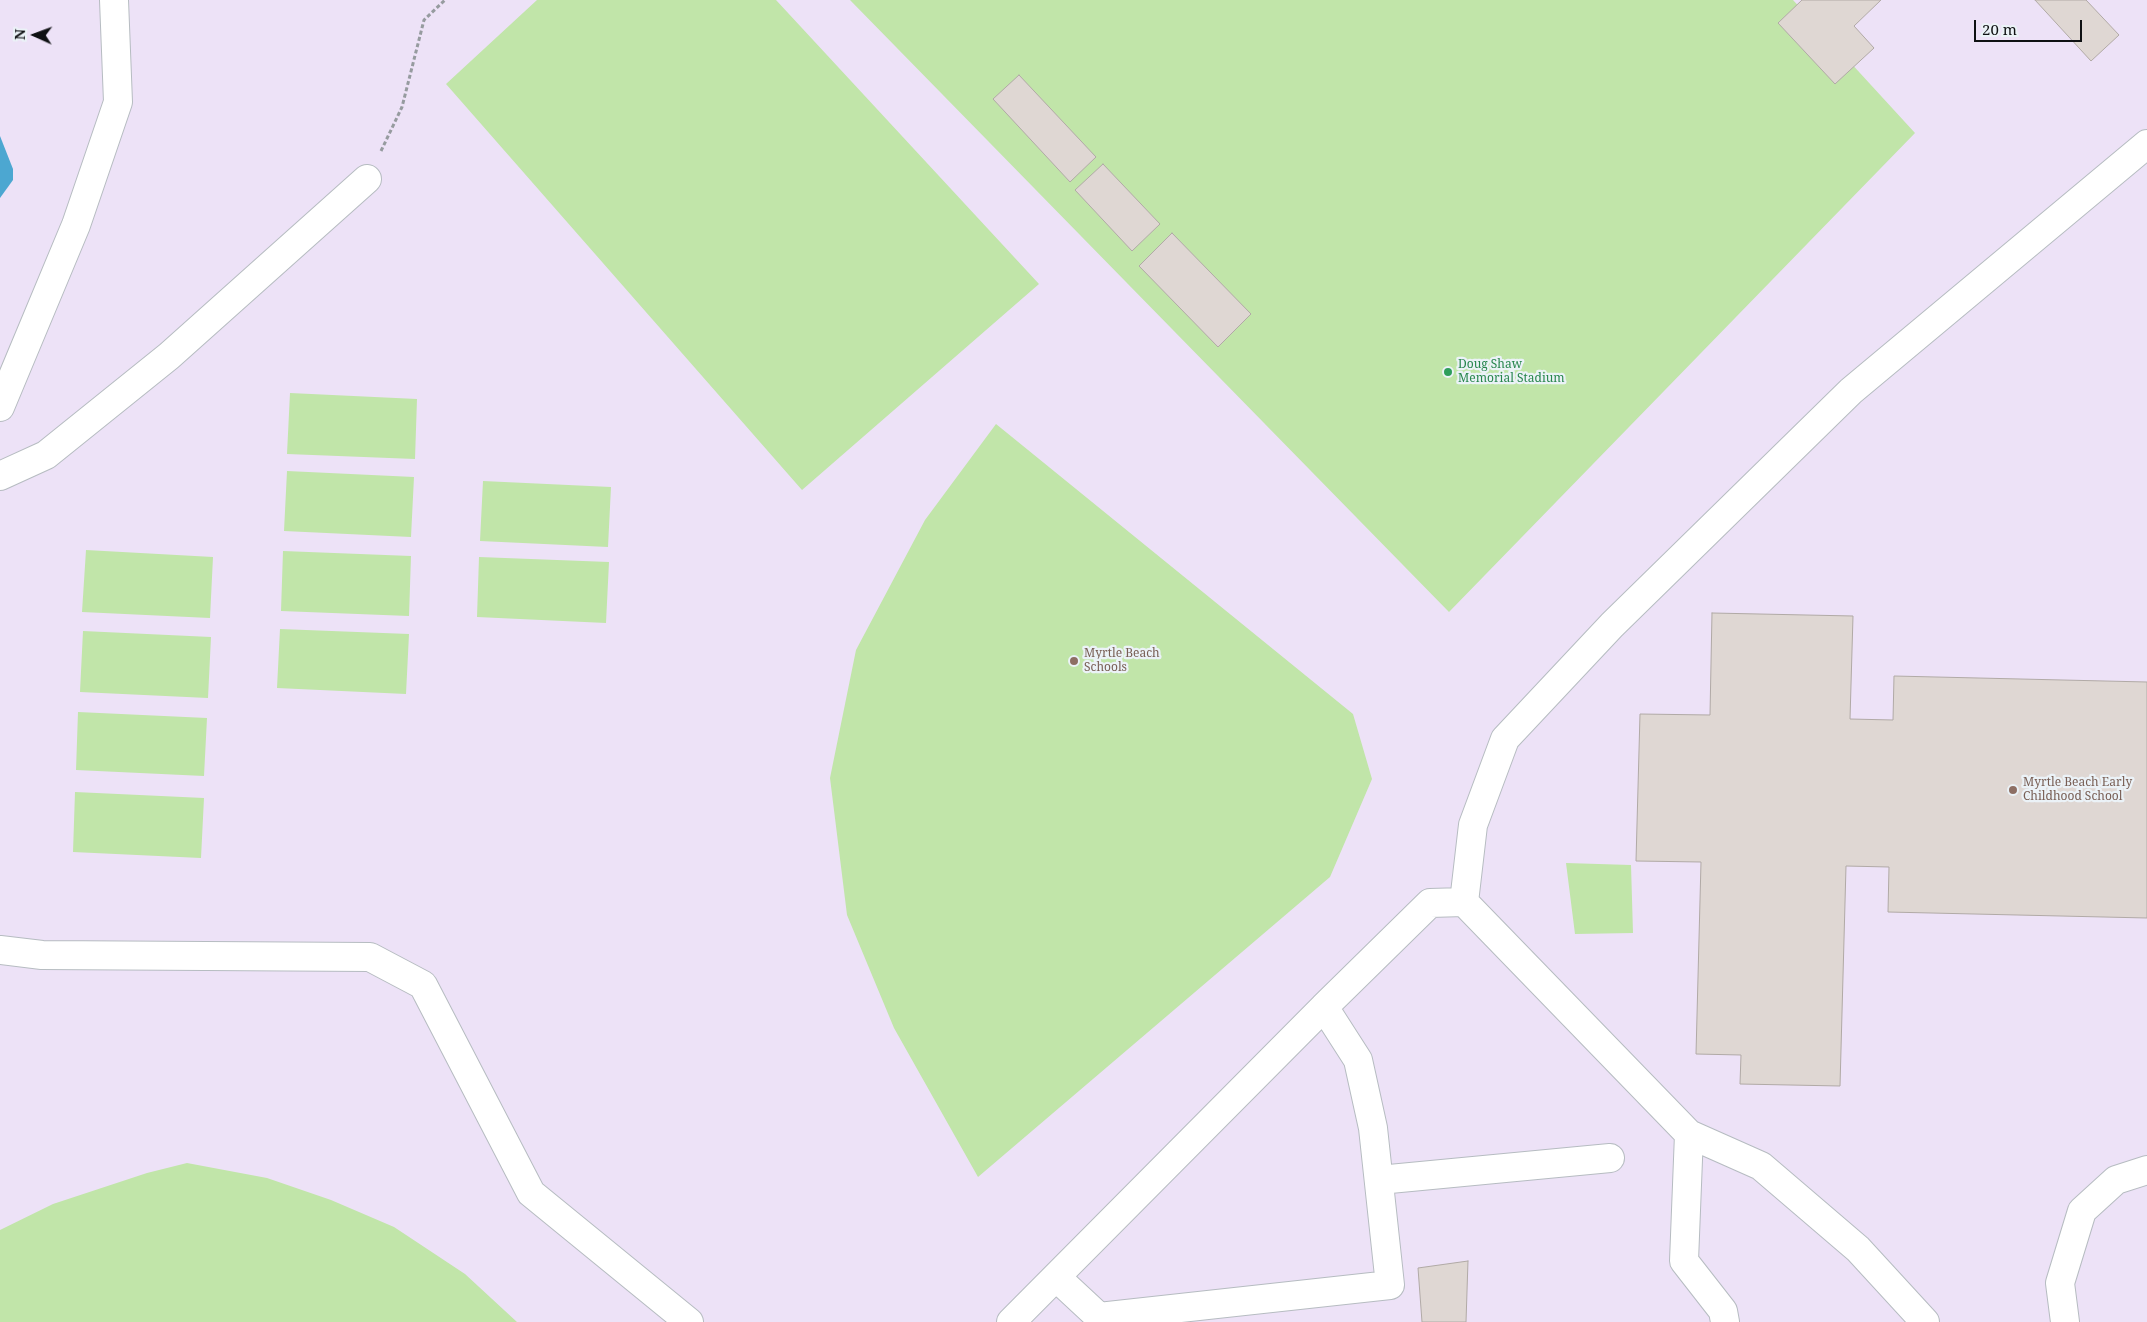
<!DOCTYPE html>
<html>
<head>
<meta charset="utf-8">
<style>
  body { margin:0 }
  #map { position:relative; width:2147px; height:1322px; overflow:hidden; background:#ebf2f7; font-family:"Noto Serif",serif }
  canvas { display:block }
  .north { position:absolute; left:10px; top:10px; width:50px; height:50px; -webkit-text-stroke:4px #ebf2f7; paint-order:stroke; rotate:272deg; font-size:14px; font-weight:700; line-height:20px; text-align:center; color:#0f1113 }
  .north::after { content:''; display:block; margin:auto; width:18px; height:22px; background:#0f1113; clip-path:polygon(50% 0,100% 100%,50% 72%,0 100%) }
  .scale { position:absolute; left:1974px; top:20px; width:108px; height:22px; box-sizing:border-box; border:2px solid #0f1113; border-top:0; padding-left:6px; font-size:15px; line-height:18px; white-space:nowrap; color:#0f1113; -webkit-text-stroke:4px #ebf2f7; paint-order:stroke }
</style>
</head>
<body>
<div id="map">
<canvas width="2147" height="1322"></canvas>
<div class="north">N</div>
<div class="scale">20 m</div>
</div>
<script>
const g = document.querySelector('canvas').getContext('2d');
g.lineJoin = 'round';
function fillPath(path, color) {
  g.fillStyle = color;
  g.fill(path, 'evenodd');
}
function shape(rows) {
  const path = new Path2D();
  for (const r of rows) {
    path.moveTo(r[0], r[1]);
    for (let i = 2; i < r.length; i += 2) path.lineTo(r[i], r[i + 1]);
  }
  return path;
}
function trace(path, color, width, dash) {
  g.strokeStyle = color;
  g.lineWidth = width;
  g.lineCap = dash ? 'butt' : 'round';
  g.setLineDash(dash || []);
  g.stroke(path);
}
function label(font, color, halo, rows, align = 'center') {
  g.font = font + ' "Noto Serif",serif';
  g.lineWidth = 4.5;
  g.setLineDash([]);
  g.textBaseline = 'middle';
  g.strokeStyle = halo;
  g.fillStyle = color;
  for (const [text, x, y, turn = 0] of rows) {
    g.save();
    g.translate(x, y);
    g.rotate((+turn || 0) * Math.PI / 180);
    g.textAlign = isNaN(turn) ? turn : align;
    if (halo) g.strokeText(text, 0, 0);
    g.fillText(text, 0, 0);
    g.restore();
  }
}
fillPath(shape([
  [0,0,2147,0,2147,1322,0,1322]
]), '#ede2f7');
fillPath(shape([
  [537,0,776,0,1039,284,802,490,446,84],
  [850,0,1793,0,1915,133,1449,612],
  [290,393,417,399,415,459,287,454],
  [996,424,1353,714,1372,779,1330,877,978,1177,894,1028,847,915,830,778,856,650,925,520],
  [287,471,414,477,411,537,284,531],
  [483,481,611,487,608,547,480,541],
  [86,550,213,557,210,618,82,612],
  [283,551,411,556,409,616,281,611],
  [479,557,609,562,606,623,477,617],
  [280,629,409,634,406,694,277,688],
  [83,631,211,637,208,698,80,692],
  [78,712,207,718,204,776,76,770],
  [75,792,204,798,201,858,73,852],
  [1566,863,1631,865,1633,933,1575,934],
  [187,1163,267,1178,331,1200,394,1227,465,1274,517,1322,0,1322,0,1230,53,1204,147,1173]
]), '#c1e5a9');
fillPath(shape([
  [0,136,13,169,13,180,0,198]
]), '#4ca7d1');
const building = shape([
  [1802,0,1881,0,1854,26,1874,48,1835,84,1778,23,1802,0],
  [2035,0,2086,0,2119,35,2091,61,2035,0],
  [1019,75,1096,157,1070,182,993,99,1019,75],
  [1103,164,1160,224,1132,251,1075,190,1103,164],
  [1172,233,1251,314,1218,347,1139,266,1172,233],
  [1712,613,1853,616,1850,719,1893,720,1894,676,2147,682,2147,918,1888,912,1889,867,1846,866,1840,1086,1740,1084,1741,1055,1696,1054,1701,862,1636,861,1640,714,1710,715,1712,613],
  [1468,1261,1466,1322,1422,1322,1418,1268,1468,1261]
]);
fillPath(building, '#dfd7d3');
trace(building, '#b1aaa6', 1);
const minor = shape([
  [0,407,76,225,118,102,114,0],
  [0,476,46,455,169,356,367,179],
  [1464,902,1473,825,1505,739,1612,625,1851,391,2147,144],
  [0,950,42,955,370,957,423,985,531,1193,689,1322],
  [1689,1134,1684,1261,1723,1311,1725,1322],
  [1379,1180,1610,1158],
  [1056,1277,1099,1317,1390,1285,1373,1128,1358,1060,1324,1007,1430,903,1464,902,1689,1134,1761,1166,1858,1249,1925,1322],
  [1011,1322,1324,1007],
  [2065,1322,2060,1283,2082,1211,2116,1180,2147,1170]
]);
trace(minor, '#b6bcc1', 30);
trace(shape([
  [381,151,402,107,424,20,445,0]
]), '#969b9f', 3, [4, 2.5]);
trace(minor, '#fff', 28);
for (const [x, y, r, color] of [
  [1448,372,5,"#2e9e5b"],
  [1074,661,5,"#8d6e63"],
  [2013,790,5,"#8d6e63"]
]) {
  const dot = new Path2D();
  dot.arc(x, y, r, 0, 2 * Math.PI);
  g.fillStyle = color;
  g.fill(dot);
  trace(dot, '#ebf2f7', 2);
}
label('12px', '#27864d', '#ebf2f7', [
  ["Doug Shaw",1458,365],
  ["Memorial Stadium",1458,379]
], 'left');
label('12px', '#785e54', '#ebf2f7', [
  ["Myrtle Beach",1084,654],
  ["Schools",1084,668],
  ["Myrtle Beach Early",2023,783],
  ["Childhood School",2023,797]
], 'left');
</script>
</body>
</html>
